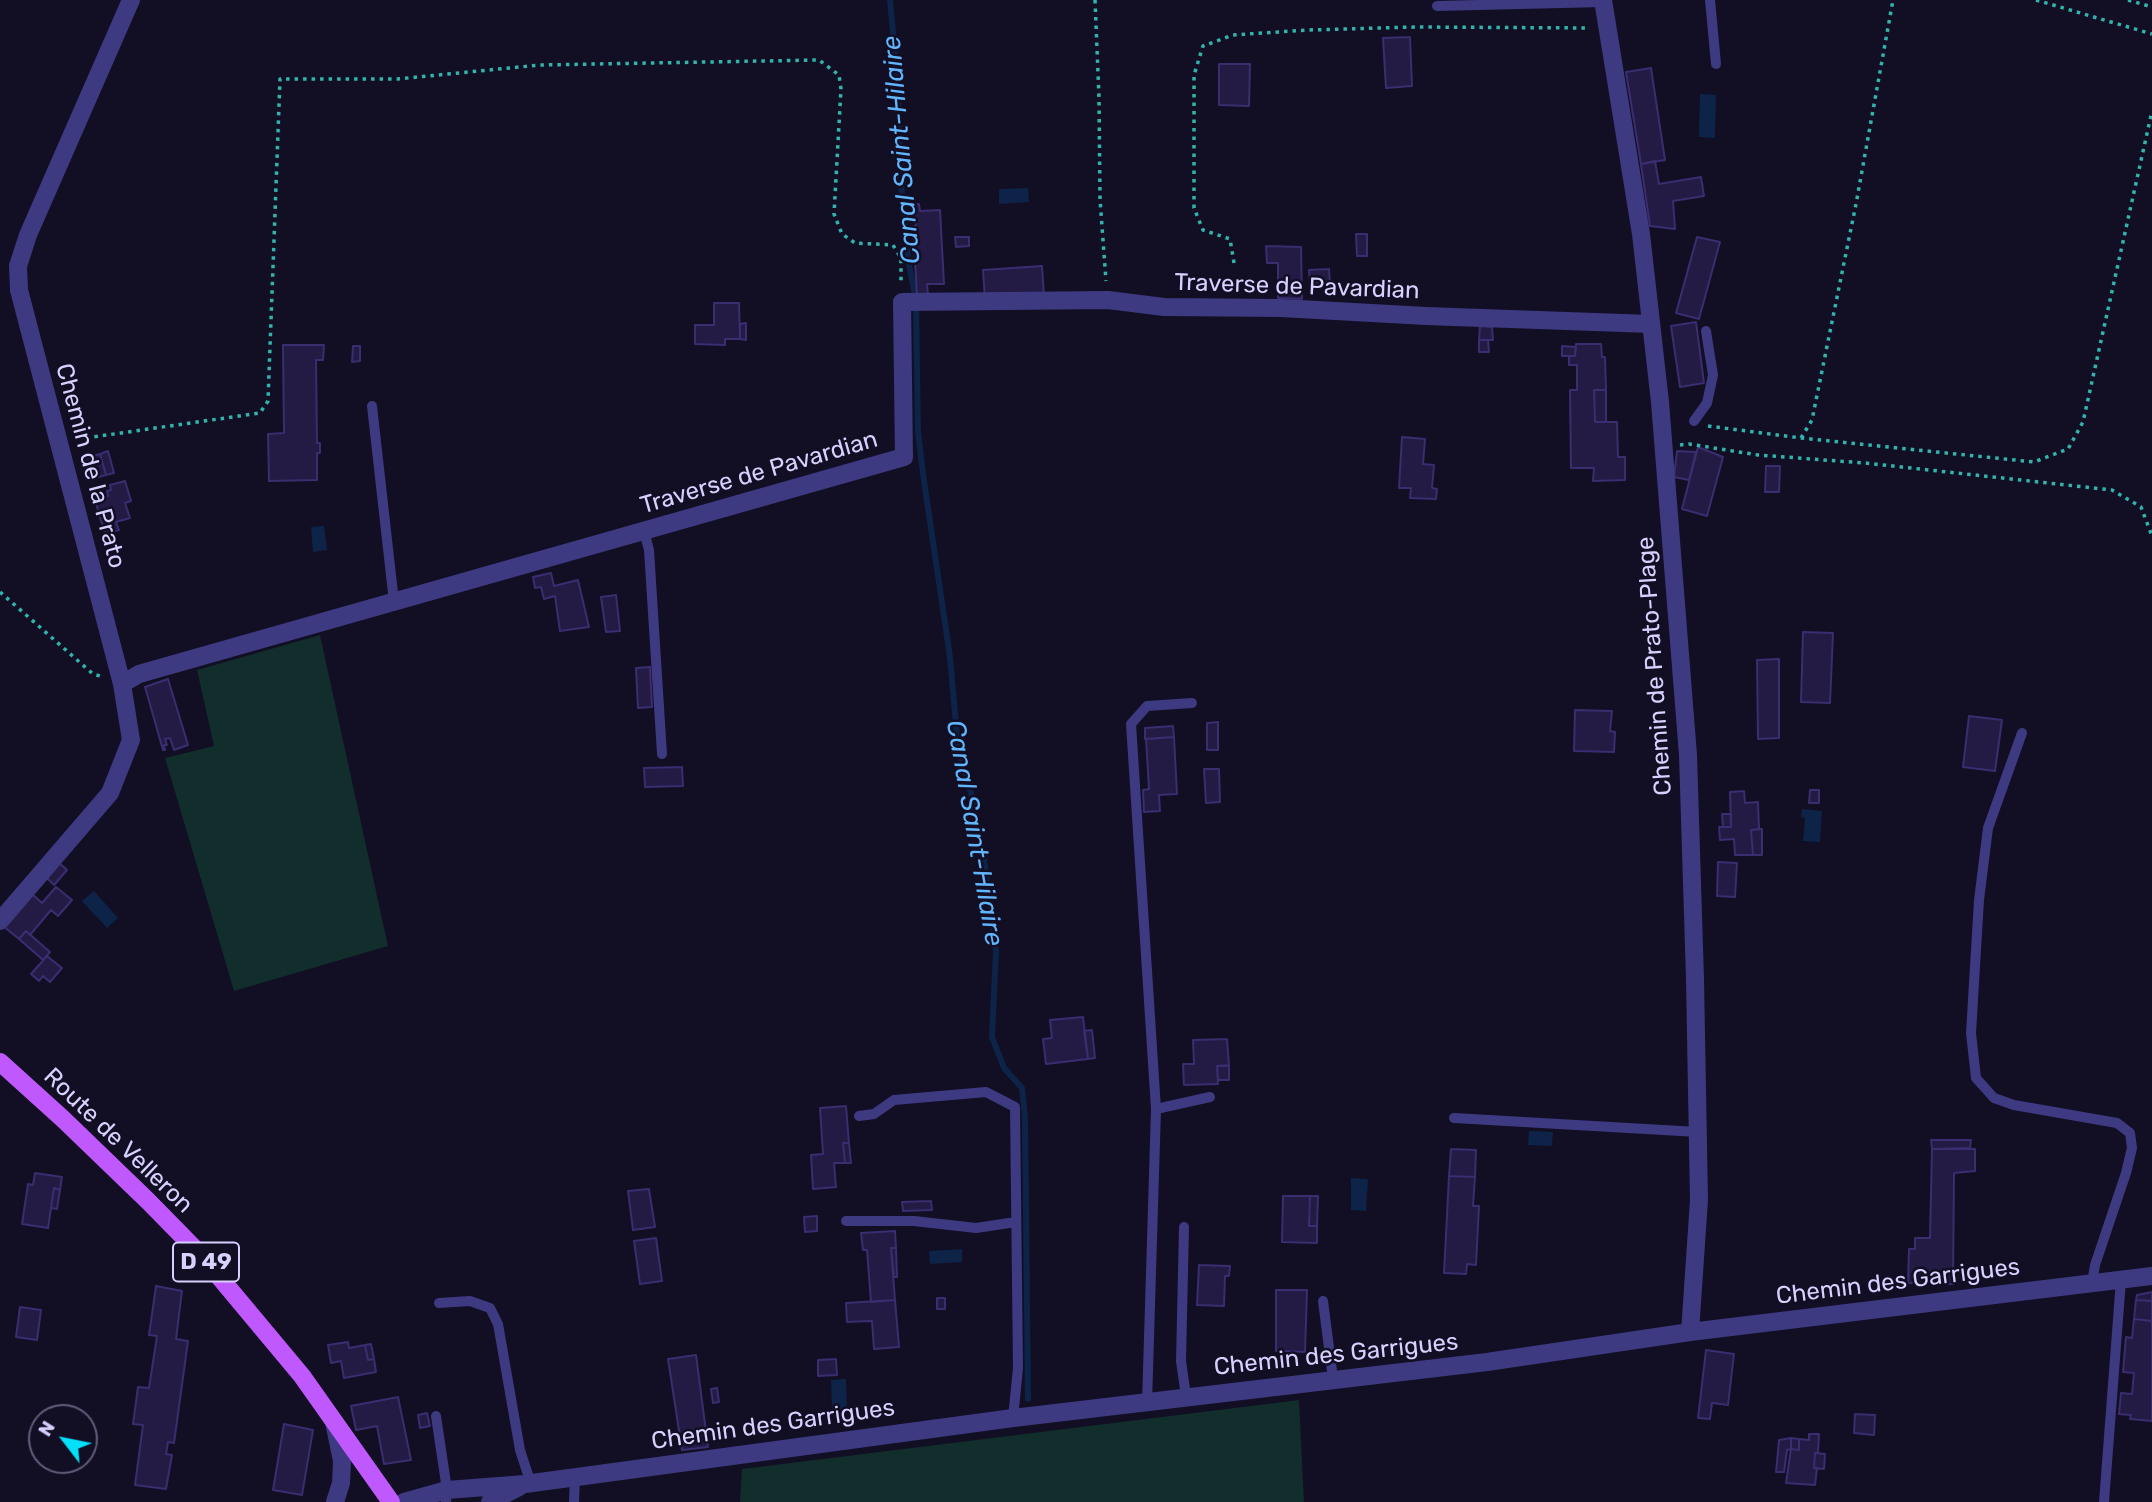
<!DOCTYPE html>
<html>
<head>
<meta charset="utf-8">
<style>
  body { margin:0 }
  #map { position:relative; width:2152px; height:1502px; overflow:hidden; background:#120e23; font-family:Rubik,sans-serif }
  canvas { display:block }
  .north { position:absolute; left:28px; top:1404px; width:70px; height:70px; box-sizing:border-box; background:#120e23; border:2px solid #605c7b; border-radius:50%; rotate:302deg; font-size:19px; font-weight:700; line-height:28px; text-align:center; color:#d6d1fe }
  .north::after { content:''; display:block; margin:auto; width:24px; height:32px; background:#03e0f9; clip-path:polygon(50% 0,100% 100%,50% 72%,0 100%) }
</style>
</head>
<body>
<div id="map">
<canvas width="2152" height="1502"></canvas>
<div class="north">N</div>
</div>
<script>
const g = document.querySelector('canvas').getContext('2d');
g.lineJoin = 'round';
function fillPath(path, color) {
  g.fillStyle = color;
  g.fill(path, 'evenodd');
}
function shape(rows) {
  const path = new Path2D();
  for (const r of rows) {
    path.moveTo(r[0], r[1]);
    for (let i = 2; i < r.length; i += 2) path.lineTo(r[i], r[i + 1]);
  }
  return path;
}
function trace(path, color, width, dash) {
  g.strokeStyle = color;
  g.lineWidth = width;
  g.lineCap = dash ? 'butt' : 'round';
  g.setLineDash(dash || []);
  g.stroke(path);
}
function label(font, color, halo, rows, align = 'center') {
  g.font = font + ' Rubik,sans-serif';
  g.lineWidth = 5;
  g.setLineDash([]);
  g.textBaseline = 'middle';
  g.strokeStyle = halo;
  g.fillStyle = color;
  for (const [text, x, y, turn = 0] of rows) {
    g.save();
    g.translate(x, y);
    g.rotate((+turn || 0) * Math.PI / 180);
    g.textAlign = isNaN(turn) ? turn : align;
    if (halo) g.strokeText(text, 0, 0);
    g.fillText(text, 0, 0);
    g.restore();
  }
}
fillPath(shape([
  [320,635,388,946,234,991,165,758,214,746,197,670],
  [1299,1400,1304,1502,740,1502,742,1469]
]), '#112d2c');
fillPath(shape([
  [1700,94,1716,95,1715,138,1699,137],
  [1028,188,1029,202,999,204,999,189],
  [324,526,327,550,313,552,311,527],
  [1802,809,1822,811,1820,842,1803,841,1805,818,1801,817],
  [94,891,118,918,107,928,82,901],
  [1529,1131,1553,1132,1552,1146,1528,1145],
  [1351,1178,1368,1179,1366,1211,1351,1210],
  [962,1249,962,1262,930,1264,929,1251],
  [846,1379,847,1409,832,1410,831,1380]
]), '#0d2448');
trace(shape([
  [890,0,898,87,901,183,908,260,916,300],
  [916,305,918,432,924,481,950,657,958,747,972,797,984,860,996,951,992,1037,1004,1068,1022,1088,1025,1117,1028,1399]
]), '#0d2448', 6);
const building = shape([
  [1410,37,1412,86,1386,88,1383,38,1410,37],
  [1219,64,1250,64,1249,106,1219,105,1219,64],
  [1651,68,1665,160,1641,164,1626,72,1651,68],
  [1655,161,1659,184,1701,177,1704,196,1673,201,1675,229,1650,226,1641,164,1655,161],
  [914,204,919,204,920,211,940,210,944,284,927,284,928,295,917,296,913,226,916,226,914,204],
  [1356,234,1367,234,1367,256,1357,256,1356,234],
  [955,237,969,237,969,246,956,247,955,237],
  [1697,237,1720,242,1699,319,1676,313,1697,237],
  [1266,246,1301,247,1302,299,1278,298,1278,263,1267,263,1266,246],
  [1042,266,1044,296,985,300,983,270,1042,266],
  [1329,269,1330,283,1310,284,1309,270,1329,269],
  [714,303,739,303,740,339,725,339,725,345,695,344,695,325,714,325,714,303],
  [1696,322,1704,383,1680,387,1671,326,1696,322],
  [746,323,746,340,740,339,740,324,746,323],
  [1480,326,1492,327,1493,340,1479,340,1480,326],
  [1479,340,1488,340,1489,352,1479,352,1479,340],
  [1576,344,1601,344,1602,357,1605,357,1606,390,1594,390,1595,422,1617,422,1618,457,1625,457,1625,480,1593,481,1594,468,1571,468,1570,390,1577,390,1577,365,1569,365,1569,356,1575,356,1576,344],
  [283,345,324,345,323,360,316,360,317,443,320,443,320,453,317,453,317,480,269,481,268,434,284,433,283,345],
  [353,346,360,346,360,361,352,362,353,346],
  [1562,346,1576,347,1575,356,1562,356,1562,346],
  [1594,390,1606,390,1606,422,1595,422,1594,390],
  [1402,437,1425,439,1423,464,1434,465,1432,488,1437,489,1436,499,1410,498,1411,488,1399,488,1402,437],
  [1698,447,1723,457,1707,516,1682,509,1698,447],
  [108,451,114,473,106,475,100,454,108,451],
  [1677,451,1696,452,1689,480,1674,477,1677,451],
  [100,454,106,475,88,480,82,459,100,454],
  [1766,466,1780,466,1779,492,1765,492,1766,466],
  [125,481,131,501,125,503,130,518,116,522,119,530,105,534,95,500,108,496,107,491,111,490,110,485,125,481],
  [551,573,554,586,578,580,589,627,560,631,555,596,544,599,541,587,535,588,533,577,551,573],
  [616,595,620,631,606,632,601,597,616,595],
  [1803,632,1833,633,1830,703,1801,702,1803,632],
  [1779,659,1779,738,1758,739,1757,660,1779,659],
  [650,667,652,707,638,708,636,668,650,667],
  [168,679,188,745,174,750,170,738,165,739,167,745,164,745,165,750,163,750,145,687,168,679],
  [1575,710,1612,711,1610,731,1615,732,1614,752,1574,751,1575,710],
  [1969,716,2002,720,1995,771,1963,767,1969,716],
  [1218,722,1218,750,1207,750,1207,723,1218,722],
  [1173,726,1174,737,1145,739,1145,728,1173,726],
  [1174,737,1177,794,1159,795,1160,811,1144,812,1143,790,1149,789,1146,739,1174,737],
  [682,767,683,786,645,787,644,768,682,767],
  [1204,769,1219,769,1220,802,1206,803,1204,769],
  [1810,790,1819,790,1819,803,1809,803,1810,790],
  [1744,791,1745,803,1758,802,1759,829,1751,830,1753,855,1735,855,1734,839,1720,840,1719,827,1731,827,1730,792,1744,791],
  [1722,814,1731,814,1731,827,1723,827,1722,814],
  [1762,829,1762,855,1753,855,1751,830,1762,829],
  [57,861,67,870,54,885,45,876,57,861],
  [1718,862,1737,863,1735,897,1717,896,1718,862],
  [56,887,72,900,58,916,51,910,30,935,26,931,19,939,3,926,31,893,42,903,56,887],
  [26,931,50,952,43,960,19,939,26,931],
  [47,956,62,968,50,982,43,976,39,981,31,974,47,956],
  [1083,1017,1088,1059,1046,1064,1043,1039,1052,1038,1050,1020,1083,1017],
  [1092,1030,1095,1058,1088,1059,1084,1031,1092,1030],
  [1227,1039,1229,1065,1217,1066,1218,1084,1184,1085,1183,1064,1194,1064,1193,1040,1227,1039],
  [1217,1066,1229,1066,1229,1080,1218,1080,1217,1066],
  [846,1106,849,1143,843,1143,845,1163,834,1163,836,1187,813,1189,811,1155,823,1154,820,1108,846,1106],
  [1931,1140,1971,1140,1970,1148,1932,1149,1931,1140],
  [843,1143,849,1143,851,1163,845,1163,843,1143],
  [1451,1149,1476,1150,1475,1177,1449,1176,1451,1149],
  [1932,1149,1975,1149,1975,1171,1954,1173,1953,1284,1908,1283,1909,1249,1915,1249,1915,1238,1930,1238,1932,1149],
  [35,1173,62,1177,60,1190,54,1188,48,1228,22,1224,28,1184,33,1185,35,1173],
  [1449,1176,1475,1177,1473,1206,1479,1206,1476,1265,1467,1264,1466,1274,1444,1273,1449,1176],
  [54,1188,60,1190,57,1209,51,1208,54,1188],
  [649,1189,655,1227,633,1230,628,1191,649,1189],
  [1283,1196,1310,1196,1309,1226,1317,1226,1317,1243,1282,1242,1283,1196],
  [1310,1196,1318,1196,1317,1226,1309,1226,1310,1196],
  [931,1201,932,1210,903,1211,902,1202,931,1201],
  [817,1216,817,1231,805,1232,804,1217,817,1216],
  [895,1231,896,1248,891,1248,895,1300,871,1302,867,1250,863,1250,861,1233,895,1231],
  [656,1238,662,1281,640,1284,634,1241,656,1238],
  [891,1248,896,1248,897,1277,894,1277,891,1248],
  [1199,1265,1230,1266,1229,1276,1225,1276,1224,1306,1197,1305,1199,1265],
  [156,1286,182,1291,176,1339,188,1341,174,1443,168,1442,166,1454,172,1455,166,1489,135,1485,143,1425,133,1424,138,1387,149,1388,157,1336,149,1335,156,1286],
  [1276,1290,1307,1290,1305,1352,1276,1351,1276,1290],
  [2152,1292,2152,1301,2136,1300,2137,1295,2152,1292],
  [937,1298,945,1298,945,1309,937,1309,937,1298],
  [895,1300,899,1347,874,1349,872,1321,847,1322,846,1303,895,1300],
  [2136,1300,2152,1301,2152,1321,2134,1319,2136,1300],
  [20,1307,41,1310,37,1340,16,1337,20,1307],
  [2134,1319,2152,1321,2152,1421,2130,1419,2131,1415,2119,1414,2121,1393,2132,1394,2134,1373,2123,1372,2126,1337,2132,1338,2134,1319],
  [348,1342,349,1348,365,1345,368,1360,374,1359,376,1372,344,1378,341,1361,331,1363,328,1345,348,1342],
  [371,1344,374,1359,368,1360,365,1345,371,1344],
  [1706,1350,1734,1354,1728,1405,1712,1403,1710,1419,1698,1418,1706,1350],
  [696,1355,708,1447,682,1450,668,1359,696,1355],
  [836,1359,837,1375,818,1376,818,1360,836,1359],
  [717,1388,719,1402,713,1403,711,1389,717,1388],
  [398,1397,411,1460,384,1464,377,1426,356,1430,351,1406,398,1397],
  [427,1413,430,1426,420,1428,418,1415,427,1413],
  [1855,1414,1875,1415,1874,1435,1854,1433,1855,1414],
  [284,1424,313,1430,302,1495,273,1490,284,1424],
  [1809,1434,1819,1434,1818,1453,1815,1453,1814,1468,1817,1468,1815,1485,1786,1483,1791,1449,1799,1450,1799,1439,1809,1440,1809,1434],
  [1791,1438,1791,1449,1787,1450,1784,1472,1776,1472,1779,1440,1791,1438],
  [1791,1438,1799,1439,1799,1450,1791,1449,1791,1438],
  [1815,1453,1825,1454,1824,1469,1814,1468,1815,1453]
]);
fillPath(building, '#231b44');
trace(building, '#3a2d70', 2);
trace(shape([
  [1095,0,1099,97,1100,199,1106,281],
  [2036,0,2152,34],
  [2128,0,2152,7],
  [1234,263,1230,239,1203,230,1194,208,1194,75,1203,46,1233,35,1308,30,1416,27,1590,28],
  [1708,426,1801,438,2034,462,2068,449,2083,422,2152,111],
  [86,438,260,413,268,401,280,79,397,79,540,65,819,60,839,75,841,89,834,214,842,234,855,243,893,245,901,258,901,285],
  [1801,438,1812,420,1856,204,1893,0],
  [1680,445,1689,444,1758,455,1865,463,2112,490,2141,507,2152,536],
  [0,592,93,674,100,676]
]), '#30b4ac', 3.5, [3.5, 5]);
trace(shape([
  [1710,0,1716,64],
  [1437,6,1603,2],
  [372,406,394,602],
  [1694,421,1707,403,1713,375,1706,331],
  [644,531,649,550,662,754],
  [2022,733,1988,828,1979,900,1971,1033,1976,1078,1994,1098,2014,1105,2117,1123,2130,1133,2132,1148,2126,1173,2095,1265,2092,1284],
  [1156,1109,1210,1097],
  [859,1116,874,1114,894,1100,986,1092,1015,1107,1018,1368,1013,1418],
  [1454,1118,1698,1132],
  [846,1221,914,1221,976,1228,1016,1222],
  [1184,1227,1181,1361,1186,1396],
  [1323,1301,1333,1379],
  [439,1303,470,1301,490,1308,498,1324,520,1450,531,1484],
  [1147,1403,1156,1109,1131,724,1147,706,1192,703],
  [436,1416,447,1490,446,1502],
  [574,1502,575,1477],
  [2104,1502,2121,1280]
]), '#3d3a82', 10);
trace(shape([
  [1603,0,1641,234,1660,402,1688,755,1695,979,1699,1200,1690,1332],
  [122,684,139,674,904,457,902,302,1108,300,1164,307,1281,308,1426,316,1651,324],
  [0,921,110,793,131,740,122,684,19,290,18,266,28,235,131,0],
  [334,1422,342,1461,341,1483,335,1502],
  [404,1502,447,1490,525,1484,1013,1418,1487,1362,1690,1332,2152,1276],
  [490,1502,519,1487]
]), '#3d3a82', 18);
trace(shape([
  [0,1062,63,1119,148,1201,201,1255,302,1376,391,1502]
]), '#c059fd', 18);
for (const [x, y, w] of [
  [206,1262,66]
]) {
  const box = new Path2D();
  box.roundRect(x - w / 2, y - 19.5, w, 39, 5);
  g.fillStyle = '#120e23';
  g.fill(box);
  trace(box, '#d6d1fe', 2);
}
label('bold 23px', '#d6d1fe', null, [
  ["D 49",206,1262]
]);
label('24px', '#d6d1fe', '#120e23', [
  ["Traverse de Pavardian",1297,287,2],
  ["Chemin de la Prato",90,466,75],
  ["Traverse de Pavardian",759,473,-16],
  ["Chemin de Prato-Plage",1655,666,-94],
  ["Route de Velleron",118,1141,44],
  ["Chemin des Garrigues",1898,1282,-7],
  ["Chemin des Garrigues",1336,1355,-6],
  ["Chemin des Garrigues",773,1425,-8]
]);
label('italic 26px', '#60b5fd', '#120e23', [
  ["Canal Saint-Hilaire",902,150,-95],
  ["Canal Saint-Hilaire",974,833,80]
]);
</script>
</body>
</html>
